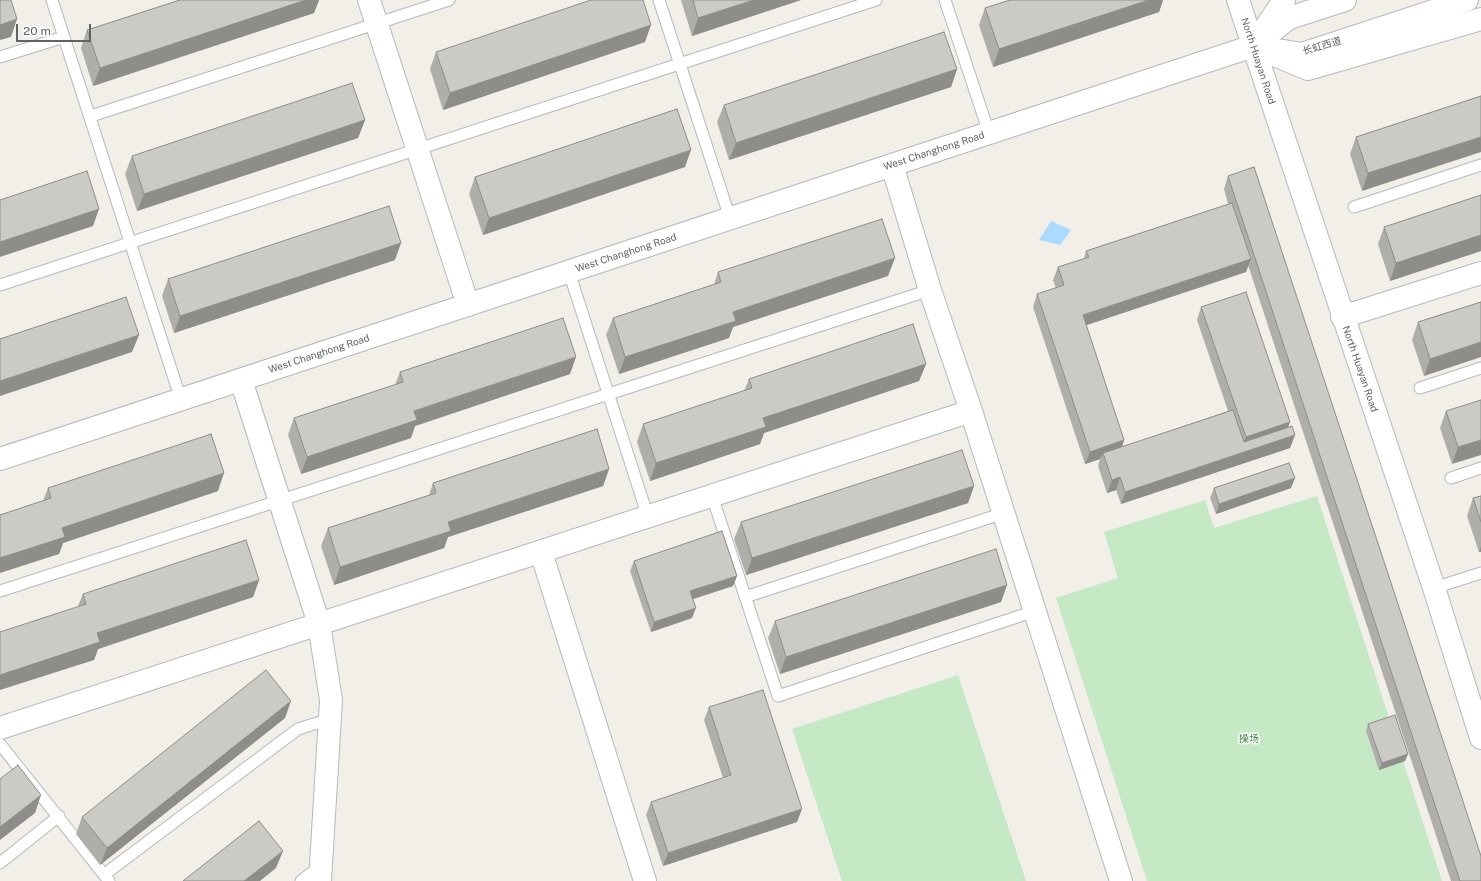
<!DOCTYPE html>
<html>
<head>
<meta charset="utf-8">
<style>
  body { margin:0 }
  #map { position:relative; width:1481px; height:881px; overflow:hidden; background:#f1efe8; font-family:"Public Sans",sans-serif }
  canvas { display:block }
  .scale { position:absolute; left:16px; top:24px; width:75px; height:18px; box-sizing:border-box; border:2px solid #5f6368; border-top:0; padding-left:5px; font-size:12px; line-height:14px; white-space:nowrap; color:#5f6368; -webkit-text-stroke:3px #fff; paint-order:stroke }
</style>
</head>
<body>
<div id="map">
<canvas width="1481" height="881"></canvas>
<div class="scale">20 m</div>
</div>
<script>
const g = document.querySelector('canvas').getContext('2d');
g.lineJoin = 'round';
function fillPath(path, color) {
  g.fillStyle = color;
  g.fill(path, 'evenodd');
}
function shape(rows) {
  const path = new Path2D();
  for (const r of rows) {
    path.moveTo(r[0], r[1]);
    for (let i = 2; i < r.length; i += 2) path.lineTo(r[i], r[i + 1]);
  }
  return path;
}
function trace(path, color, width, dash) {
  g.strokeStyle = color;
  g.lineWidth = width;
  g.lineCap = dash ? 'butt' : 'round';
  g.setLineDash(dash || []);
  g.stroke(path);
}
function label(font, color, halo, rows, align = 'center') {
  g.font = font + ' "Public Sans","Noto Sans SC",sans-serif';
  g.lineWidth = 3;
  g.setLineDash([]);
  g.textBaseline = 'middle';
  g.strokeStyle = halo;
  g.fillStyle = color;
  for (const [text, x, y, turn = 0] of rows) {
    g.save();
    g.translate(x, y);
    g.rotate((+turn || 0) * Math.PI / 180);
    g.textAlign = isNaN(turn) ? turn : align;
    if (halo) g.strokeText(text, 0, 0);
    g.fillText(text, 0, 0);
    g.restore();
  }
}
fillPath(shape([
  [1317,496,1442,881,1147,881,1056,598,1118,578,1104,532,1205,500,1214,528],
  [958,675,1026,881,842,881,792,729]
]), '#c5e8c5');
fillPath(shape([
  [1051,221,1071,230,1060,245,1039,240]
]), '#aadaff');
const service = shape([
  [52,0,181,400],
  [659,0,730,218],
  [945,0,989,133],
  [0,57,64,37],
  [91,116,449,0],
  [1354,207,1481,165],
  [569,272,648,517],
  [0,285,876,0],
  [1420,388,1481,368],
  [1451,478,1481,468],
  [712,496,778,696,1035,611],
  [1434,588,1481,573],
  [0,591,930,290],
  [745,597,1004,513],
  [0,744,109,881],
  [0,863,59,816],
  [105,874,298,729,330,719],
  [301,881,320,866]
]);
const minor = shape([
  [369,0,468,305],
  [1284,0,1253,46,1308,69,1481,19],
  [892,165,930,290,971,411,1121,881],
  [1342,317,1481,273],
  [241,380,319,624,331,700,320,881],
  [541,552,645,881],
  [0,728,971,411]
]);
const tertiary = shape([
  [1238,0,1434,588,1481,738],
  [1253,46,1302,54,1467,0],
  [0,459,1253,46,1289,18,1345,0]
]);
trace(service, '#b5b8bc', 13);
trace(minor, '#b5b8bc', 24);
trace(tertiary, '#b5b8bc', 24);
trace(service, '#fff', 11);
trace(minor, '#fff', 22);
trace(tertiary, '#fff', 22);
fillPath(shape([
  [180,0,319,0,314,13,93,86,81,48,87,30],
  [681,0,801,0,692,36],
  [1010,0,1163,0,1159,12,993,67,979,25,985,8],
  [645,42,443,110,430,69,436,52],
  [957,69,951,87,729,160,717,122,724,105],
  [1481,96,1362,191,1350,154,1356,137],
  [365,120,358,138,137,211,125,174,132,156],
  [685,167,483,235,469,194,475,177],
  [1228,176,1481,881,1451,881,1248,265,1246,272,1086,325,1124,440,1122,447,1228,411,1197,320,1201,307,1295,435,1290,448,1121,504,1116,490,1107,493,1098,466,1100,459,1085,464,1033,307,1037,294,1056,288,1053,280,1058,267,1084,259,1086,251,1228,204,1224,189],
  [1481,195,1481,251,1390,281,1378,244,1384,227],
  [395,260,174,333,162,296,168,279],
  [718,272,888,276,733,327,729,338,619,374,606,335,613,318,714,285],
  [1481,302,1424,376,1412,340,1418,322],
  [926,364,919,381,764,433,760,444,650,481,637,442,643,424,744,391,749,379],
  [400,372,570,374,415,426,411,438,301,474,288,435,294,418,395,385],
  [1481,400,1452,464,1440,428,1446,411],
  [609,469,603,486,448,537,444,548,334,585,321,546,328,528,429,495,433,483],
  [974,486,968,503,746,575,734,539,741,522],
  [48,488,218,491,63,543,59,554,43,501],
  [1214,488,1291,488,1216,514,1210,498],
  [1481,496,1481,552,1479,552,1467,516,1473,498],
  [634,561,737,576,733,586,693,599,692,618,651,632,630,571],
  [259,580,253,597,98,649,94,660,78,606,83,594],
  [1007,585,1001,602,780,674,768,638,775,621],
  [709,707,797,822,663,866,646,815,651,802,723,778,704,720],
  [285,718,100,865,76,834,82,817],
  [1368,724,1408,754,1405,761,1379,770,1366,731]
]), '#afaea9');
fillPath(shape([
  [306,0,319,0,314,13,93,86,100,68],
  [754,0,801,0,692,36,698,18],
  [1149,0,1163,0,1159,12,993,67,999,49],
  [17,19,11,37,0,40,0,25],
  [651,25,645,42,443,110,450,93],
  [957,69,951,87,729,160,736,143],
  [365,120,358,138,137,211,144,194],
  [1481,137,1481,152,1362,191,1368,173],
  [691,150,685,167,483,235,489,218],
  [99,209,93,226,0,257,0,242],
  [1481,235,1481,251,1390,281,1396,263],
  [401,243,395,260,174,333,180,316],
  [895,258,888,276,733,327,729,338,619,374,625,357,733,312],
  [1251,259,1246,272,1078,328,1083,315],
  [139,335,132,352,0,396,0,381],
  [1481,342,1481,357,1424,376,1430,359],
  [576,357,570,374,415,426,411,438,301,474,307,457,414,411],
  [926,364,919,381,764,433,760,444,650,481,656,463,763,418],
  [1290,422,1285,435,1241,449,1246,437],
  [1295,435,1290,448,1121,504,1125,492],
  [1124,440,1120,453,1103,453,1100,459,1085,464,1090,452],
  [1481,440,1481,455,1452,464,1458,447],
  [609,469,603,486,448,537,444,548,334,585,340,567,448,522],
  [224,473,218,491,63,543,59,554,0,573,0,558,62,528],
  [1120,477,1116,490,1107,493,1112,480],
  [1295,478,1291,488,1216,514,1219,504],
  [974,486,968,503,746,575,752,558],
  [1481,546,1481,552,1479,552],
  [737,576,733,586,687,601,690,591],
  [259,580,253,597,98,649,94,660,0,690,0,675,97,633],
  [1007,585,1001,602,780,674,786,657],
  [696,608,692,618,651,632,654,622],
  [291,701,285,718,100,865,107,848],
  [1408,754,1405,761,1379,770,1382,763],
  [41,795,35,813,0,840,0,827],
  [802,809,797,822,663,866,668,853],
  [283,851,276,868,260,881,244,881]
]), '#8f8d8a');
const building = shape([
  [0,0,11,0,17,19,0,25,0,0],
  [180,0,306,0,100,68,87,30,180,0],
  [591,0,643,0,651,25,450,93,436,52,591,0],
  [693,0,754,0,698,18,693,0],
  [1010,0,1149,0,999,49,985,8,1010,0],
  [944,32,957,69,736,143,724,105,944,32],
  [352,83,365,120,144,194,132,156,352,83],
  [1481,96,1481,137,1368,173,1356,137,1481,96],
  [677,109,691,150,489,218,475,177,677,109],
  [1254,167,1481,856,1481,881,1460,881,1228,176,1254,167],
  [87,171,99,209,0,242,0,200,87,171],
  [1481,195,1481,235,1396,263,1384,227,1481,195],
  [1232,203,1251,259,1083,315,1124,440,1090,452,1037,294,1064,285,1058,267,1089,257,1086,251,1232,203],
  [389,206,401,243,180,316,168,279,389,206],
  [882,219,895,258,733,312,736,321,625,357,613,318,721,282,718,272,882,219],
  [1246,292,1290,422,1246,437,1201,307,1246,292],
  [126,297,139,335,0,381,0,339,126,297],
  [1481,302,1481,342,1430,359,1418,322,1481,302],
  [563,318,576,357,414,411,417,420,307,457,294,418,403,382,400,372,563,318],
  [913,324,926,364,763,418,766,427,656,463,643,424,752,388,749,379,913,324],
  [1481,400,1481,440,1458,447,1446,411,1481,400],
  [1233,410,1244,442,1292,426,1295,435,1125,492,1120,477,1112,480,1103,453,1233,410],
  [597,429,609,469,448,522,451,531,340,567,328,528,436,493,433,483,597,429],
  [211,434,224,473,62,528,65,537,0,558,0,515,51,498,48,488,211,434],
  [962,450,974,486,752,558,741,522,962,450],
  [1289,463,1295,478,1219,504,1214,488,1289,463],
  [1481,496,1481,522,1473,498,1481,496],
  [722,531,737,576,690,591,696,608,654,622,634,561,722,531],
  [246,540,259,580,97,633,100,642,0,675,0,632,86,604,83,594,246,540],
  [996,549,1007,585,786,657,775,621,996,549],
  [266,670,291,701,107,848,82,817,266,670],
  [763,690,802,809,668,853,651,802,731,775,709,707,763,690],
  [1395,715,1408,754,1382,763,1368,724,1395,715],
  [18,765,41,795,0,827,0,779,18,765],
  [259,821,283,851,244,881,183,881,259,821]
]);
fillPath(building, '#cccac5');
trace(building, '#8f8d8a', 1);
label('10px', '#5f6368', '#fff', [
  ["长虹西道",1322,46,-16],
  ["North Huayan Road",1258,61,72],
  ["West Changhong Road",934,151,-18],
  ["West Changhong Road",626,253,-18],
  ["West Changhong Road",319,354,-18],
  ["North Huayan Road",1360,369,71]
]);
label('10px', '#348238', '#fff', [
  ["操场",1249,739]
]);
</script>
</body>
</html>
